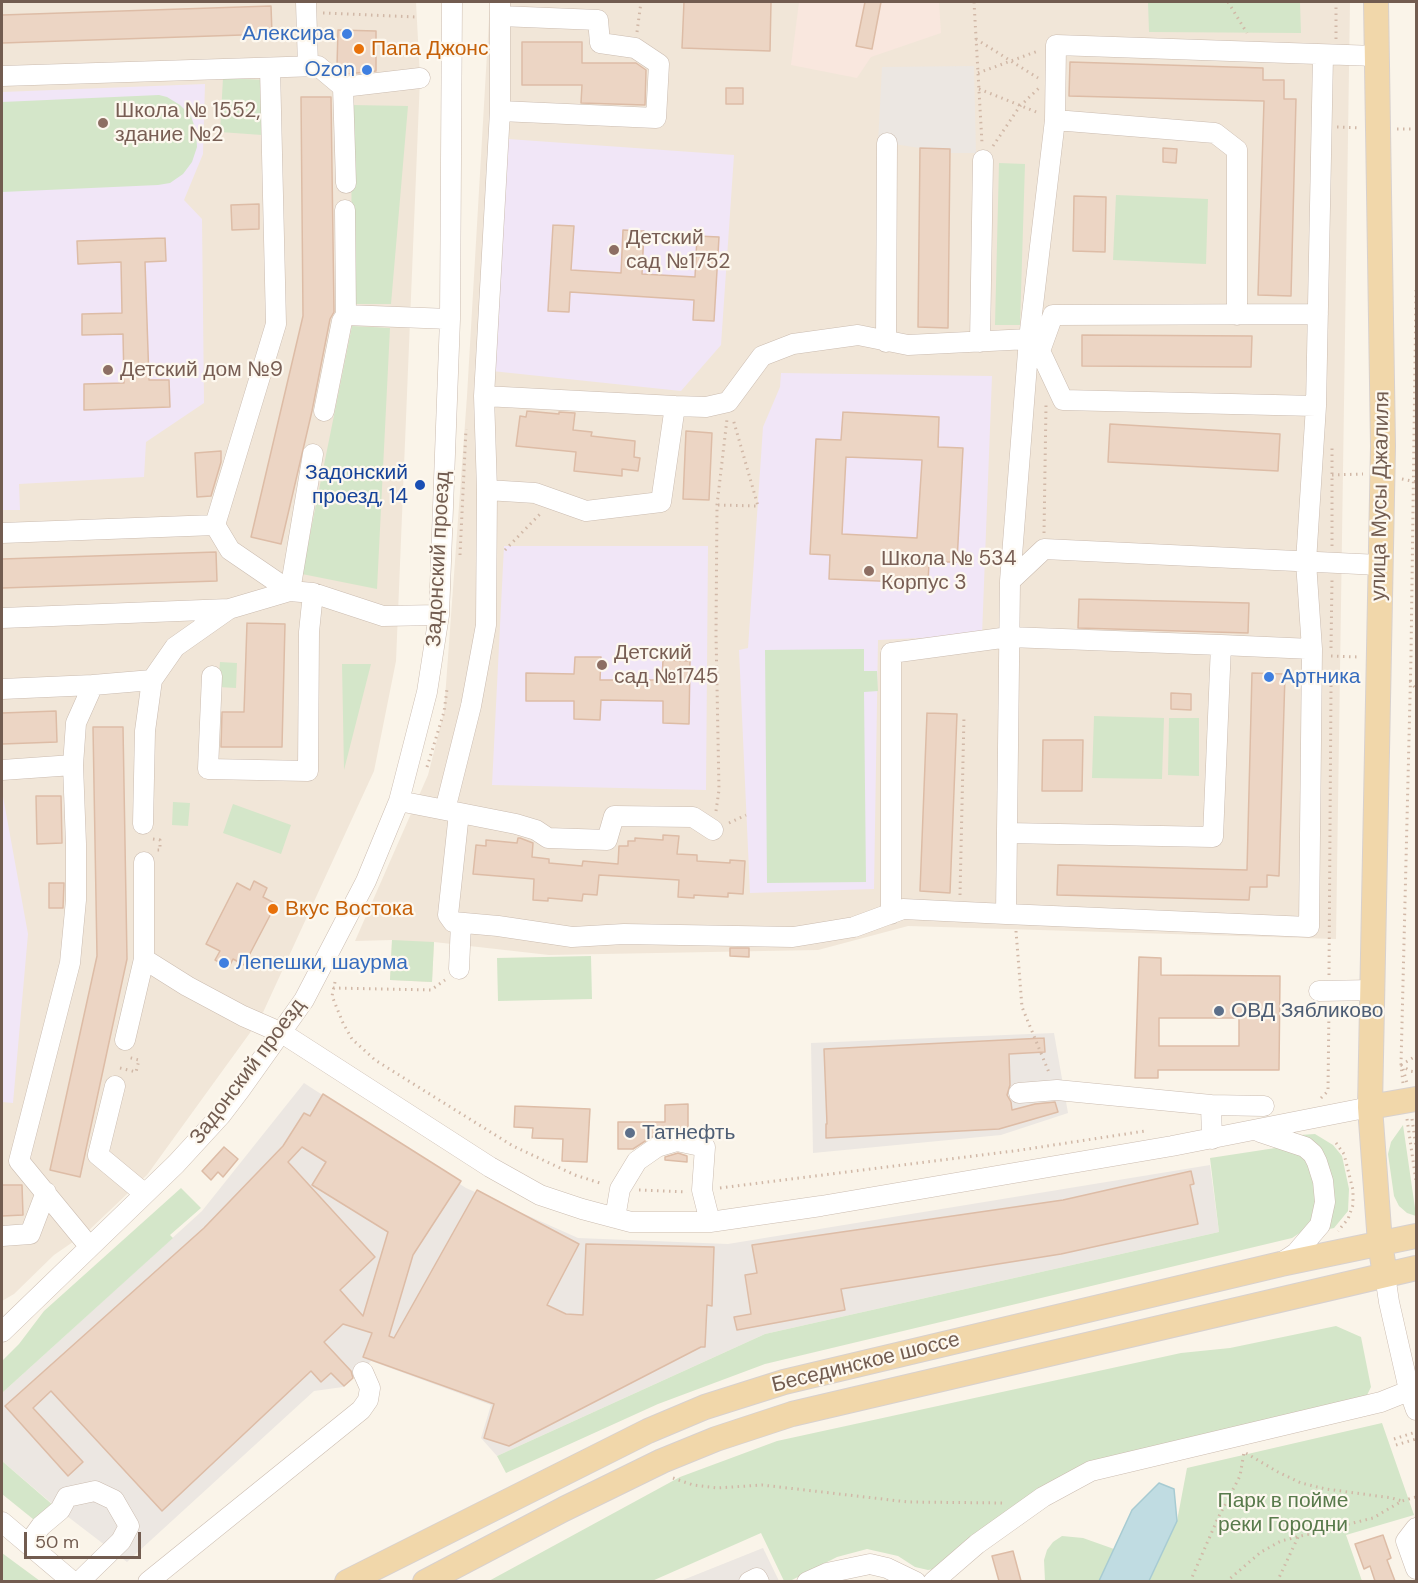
<!DOCTYPE html>
<html>
<head>
<meta charset="utf-8">
<style>
  body { margin:0 }
  #map { position:relative; width:1418px; height:1583px; overflow:hidden; background:#faf4e9; font-family:"DM Sans",sans-serif }
  canvas { display:block }
  .frame { position:absolute; inset:0; border:3px solid #725c50; pointer-events:none }
  .scale { position:absolute; left:24px; top:1532px; width:117px; height:27px; box-sizing:border-box; border:3px solid #725c50; border-top:0; padding-left:8px; font-size:18px; line-height:21px; white-space:nowrap; color:#725c50; -webkit-text-stroke:4px #fdf8ef; paint-order:stroke }
</style>
</head>
<body>
<div id="map">
<canvas width="1418" height="1583"></canvas>
<div class="frame"></div>
<div class="scale">50 m</div>
</div>
<script>
const g = document.querySelector('canvas').getContext('2d');
g.lineJoin = 'round';
function fillPath(path, color) {
  g.fillStyle = color;
  g.fill(path, 'evenodd');
}
function shape(rows) {
  const path = new Path2D();
  for (const r of rows) {
    path.moveTo(r[0], r[1]);
    for (let i = 2; i < r.length; i += 2) path.lineTo(r[i], r[i + 1]);
  }
  return path;
}
function trace(path, color, width, dash) {
  g.strokeStyle = color;
  g.lineWidth = width;
  g.lineCap = dash ? 'butt' : 'round';
  g.setLineDash(dash || []);
  g.stroke(path);
}
function label(font, color, halo, rows, align = 'center') {
  g.font = font + ' "DM Sans",sans-serif';
  g.lineWidth = 4.5;
  g.setLineDash([]);
  g.textBaseline = 'middle';
  g.strokeStyle = halo;
  g.fillStyle = color;
  for (const [text, x, y, turn = 0] of rows) {
    g.save();
    g.translate(x, y);
    g.rotate((+turn || 0) * Math.PI / 180);
    g.textAlign = isNaN(turn) ? turn : align;
    if (halo) g.strokeText(text, 0, 0);
    g.fillText(text, 0, 0);
    g.restore();
  }
}
fillPath(shape([
  [2,2,416,2,420,78,396,661,374,771,260,1019,147,1175,86,1233,54,1255,14,1294,2,1301],
  [490,2,1350,2,1336,939,908,926,818,950,549,955,434,942,432,982,390,980,392,940,355,941,428,775,444,712,467,396]
]), '#f1e6d8');
fillPath(shape([
  [799,2,939,2,941,33,871,57,857,78,791,65]
]), '#f9e7de');
fillPath(shape([
  [974,66,976,153,950,153,950,149,920,148,887,143,878,143,882,67],
  [1054,1033,1068,1113,1001,1135,813,1153,811,1043],
  [304,1083,466,1188,578,1238,728,1244,1210,1165,1219,1232,765,1334,497,1456,481,1438,491,1405,371,1361,343,1387,314,1391,127,1562,63,1513,2,1461,2,1393,202,1211],
  [763,1548,779,1581,678,1582]
]), '#ece7e2');
fillPath(shape([
  [205,84,203,154,184,200,202,219,204,403,146,442,144,477,19,484,20,510,2,510,2,92],
  [508,139,734,155,721,345,681,391,492,371],
  [781,373,992,376,982,635,878,640,874,889,750,893,739,650,748,648,763,427,780,387],
  [504,546,708,546,706,790,492,785],
  [2,791,28,934,13,1103,2,1102]
]), '#f1e6f7');
fillPath(shape([
  [1148,2,1300,2,1301,33,1149,32],
  [223,78,265,80,262,135,220,132],
  [159,95,167,97,180,105,191,116,196,131,197,147,192,162,183,174,170,183,158,185,2,192,2,102],
  [351,105,408,106,391,304,352,304],
  [999,163,1025,164,1020,325,995,325],
  [1116,195,1208,199,1206,264,1113,260],
  [352,326,390,328,377,589,302,574],
  [864,649,864,671,877,671,878,691,864,692,866,882,767,883,765,650],
  [220,662,237,663,236,688,218,687],
  [342,664,371,664,344,770],
  [1094,716,1164,718,1162,779,1092,778],
  [1169,718,1199,718,1199,776,1168,775],
  [173,802,190,803,188,826,172,825],
  [233,804,291,825,281,854,223,833],
  [392,940,434,942,432,982,390,980],
  [591,956,592,999,498,1001,497,958],
  [1403,1125,1416,1215,1416,1216,1407,1213,1399,1206,1394,1196,1388,1154,1391,1142],
  [1315,1134,1333,1145,1342,1156,1349,1189,1348,1211,1334,1228,1325,1230,1308,1140,1300,1135],
  [1282,1147,1293,1149,1307,1160,1319,1201,1309,1227,1292,1238,765,1364,658,1404,506,1473,497,1456,765,1334,1219,1232,1210,1158],
  [181,1188,201,1208,170,1235,173,1238,2,1393,2,1361,19,1344,44,1311],
  [1336,1326,1361,1337,1371,1387,1365,1399,1092,1463,941,1568,928,1570,915,1567,898,1556,867,1549,837,1557,790,1581,784,1581,761,1533,652,1581,487,1582,680,1477,777,1441,1181,1353,1230,1348],
  [1382,1423,1414,1515,1346,1535,1362,1581,1149,1582,1177,1521,1187,1468],
  [2,1461,54,1506,38,1519,33,1519,2,1494],
  [1062,1536,1083,1538,1114,1549,1099,1581,1045,1581,1044,1560,1047,1550,1053,1542],
  [2,1553,40,1581,2,1581]
]), '#d4e6c9');
const water = shape([
  [1159,1483,1174,1489,1177,1521,1149,1581,1099,1581,1132,1510,1159,1483]
]);
fillPath(water, '#c0dce2');
trace(water, '#a7cbd2', 1.5);
const building = shape([
  [684,2,771,2,770,51,682,48,684,2],
  [865,2,881,2,872,49,856,46,865,2],
  [271,6,272,34,2,43,2,15,271,6],
  [338,30,376,31,376,71,347,74,337,66,338,30],
  [522,42,582,42,582,63,636,63,646,70,645,105,581,103,582,85,522,85,522,42],
  [1070,62,1263,68,1263,80,1284,80,1284,99,1296,99,1291,296,1258,295,1264,101,1069,96,1070,62],
  [726,88,743,88,743,104,726,104,726,88],
  [301,97,331,97,334,312,330,319,312,411,281,544,251,537,303,316,301,97],
  [920,148,950,149,948,328,918,327,920,148],
  [1163,148,1177,149,1176,163,1163,162,1163,148],
  [1074,196,1106,197,1105,252,1073,251,1074,196],
  [259,204,259,229,232,230,231,205,259,204],
  [553,225,574,226,571,270,621,273,623,230,644,231,642,274,695,277,697,236,719,237,714,321,693,320,694,300,570,292,569,312,548,311,553,225],
  [165,238,166,261,145,262,149,380,169,380,170,407,84,410,84,384,124,383,123,334,82,335,82,314,122,313,121,262,78,264,77,241,165,238],
  [1082,335,1252,336,1251,367,1082,366,1082,335],
  [527,411,559,414,559,412,575,413,573,430,592,432,591,436,635,441,634,457,640,458,638,471,622,469,622,476,574,471,576,452,516,446,520,416,526,417,527,411],
  [843,412,939,417,938,447,963,448,957,562,929,562,928,583,829,579,830,555,810,554,816,439,841,440,843,412],
  [846,457,922,460,917,538,842,534,846,457],
  [1110,424,1280,434,1278,471,1108,462,1110,424],
  [686,431,712,433,709,500,683,499,686,431],
  [221,451,221,462,211,496,197,497,195,453,221,451],
  [216,552,217,581,2,588,2,559,216,552],
  [1079,599,1249,603,1248,633,1078,628,1079,599],
  [247,623,285,624,282,747,221,747,222,712,244,712,247,623],
  [575,657,601,657,600,680,662,680,663,660,690,661,689,724,663,723,663,701,601,700,600,720,574,719,574,701,526,701,526,673,574,674,575,657],
  [1252,673,1285,674,1279,876,1267,875,1267,887,1250,887,1249,900,1057,895,1058,865,1247,870,1252,673],
  [1171,693,1191,694,1191,710,1171,709,1171,693],
  [56,711,57,742,2,744,2,713,56,711],
  [927,713,957,714,950,893,920,891,927,713],
  [93,727,123,727,127,959,80,1177,50,1170,97,956,93,727],
  [1043,740,1083,740,1082,791,1042,791,1043,740],
  [36,796,61,796,62,843,37,844,36,796],
  [663,835,679,836,677,854,697,855,697,861,730,863,730,860,745,861,743,894,728,893,728,897,694,895,694,898,678,897,679,880,599,875,597,895,583,894,582,901,548,898,548,901,533,900,534,879,473,874,476,845,486,846,486,840,517,843,518,838,520,838,533,843,532,857,549,859,549,863,582,866,583,861,618,864,619,846,628,846,628,841,635,841,635,838,663,840,663,835],
  [254,881,267,888,263,897,276,904,244,965,233,959,229,967,215,960,220,951,206,944,237,883,250,890,254,881],
  [49,883,64,883,63,908,49,908,49,883],
  [730,948,749,948,749,957,730,956,730,948],
  [1139,957,1161,958,1161,975,1280,976,1279,1070,1158,1070,1158,1078,1135,1078,1139,957],
  [1159,1018,1239,1018,1239,1046,1159,1046,1159,1018],
  [1044,1038,1045,1052,1009,1054,1010,1085,1007,1095,1011,1102,1012,1110,1035,1104,1055,1102,1058,1112,999,1129,826,1138,826,1124,827,1124,824,1049,1044,1038],
  [323,1094,461,1181,413,1255,389,1336,394,1338,477,1190,579,1244,547,1305,566,1314,583,1315,586,1244,714,1247,712,1306,707,1305,705,1347,701,1347,509,1446,484,1438,494,1404,363,1357,372,1333,343,1324,324,1342,351,1371,353,1378,344,1386,331,1373,321,1382,311,1371,162,1511,51,1391,33,1408,83,1462,68,1476,5,1406,204,1228,283,1146,304,1113,310,1116,323,1094],
  [302,1147,326,1162,312,1185,388,1232,363,1316,340,1290,375,1257,288,1162,302,1147],
  [688,1104,688,1131,674,1130,653,1136,633,1149,618,1149,618,1122,665,1122,665,1105,688,1104],
  [515,1106,590,1109,587,1162,562,1161,563,1139,532,1138,533,1128,514,1127,515,1106],
  [224,1147,238,1159,223,1177,218,1172,211,1180,202,1171,224,1147],
  [678,1153,687,1156,687,1162,665,1160,665,1157,678,1153],
  [1191,1171,1194,1184,1190,1185,1198,1224,1061,1254,841,1289,845,1310,737,1330,734,1317,751,1314,745,1275,757,1273,752,1245,1063,1200,1191,1171],
  [2,1185,22,1185,23,1215,2,1216,2,1185],
  [1383,1535,1391,1558,1387,1560,1395,1581,1375,1581,1370,1566,1364,1569,1355,1544,1383,1535],
  [1013,1551,1021,1581,999,1581,992,1556,1013,1551]
]);
fillPath(building, '#ecd5c4');
trace(building, '#ddbca6', 1.5);
const minor = shape([
  [306,2,308,66],
  [2,76,318,66,343,87],
  [500,111,656,118,659,64,635,48,600,43,598,20,500,16],
  [346,183,343,87,420,78],
  [345,210,346,315,450,319],
  [1237,315,1237,150,1215,133,1055,120,1056,45,1376,56],
  [886,342,887,143],
  [980,342,983,160],
  [1040,351,1053,315,1318,314],
  [484,396,675,406],
  [324,411,342,321,346,315],
  [313,454,290,591,313,593,383,616,439,615],
  [487,490,484,396,500,111,500,2],
  [215,525,276,324,270,68],
  [2,533,215,525,230,550,290,591],
  [1010,581,1029,339,1055,120],
  [2,618,229,609,290,591],
  [1221,645,1312,649],
  [212,676,208,769,308,771,309,632,313,593],
  [2,689,93,685],
  [2,770,73,765],
  [399,801,445,810],
  [459,813,448,915,453,922,498,926,572,937,624,934,793,937,854,927,903,909,1006,914,1010,581,1044,549,1380,565],
  [143,824,145,731,152,680,175,647,229,609],
  [713,830,693,817,614,816,607,840,548,838,536,830,516,824,445,810,471,706,486,625,487,490,535,493,586,511,661,502,675,406,706,407,728,402,762,356,793,344,858,335,908,345,1029,339,1040,351,1063,400,1316,406],
  [891,914,891,653,1009,637,1221,645,1213,837,1007,833],
  [1006,914,1309,927,1312,649,1306,562,1316,406,1323,56],
  [144,959,144,862],
  [459,969,461,923],
  [1319,991,1373,990],
  [125,1040,144,959,187,986,243,1016,282,1033,490,1167,540,1195,582,1209,631,1222,710,1222,821,1206,1172,1146,1370,1107],
  [115,1086,98,1155,145,1194],
  [1019,1093,1057,1090,1211,1105],
  [1260,1132,1305,1147,1313,1154,1317,1162,1323,1181,1325,1202,1320,1225,1296,1253,1281,1263],
  [1212,1139,1211,1105,1264,1106],
  [615,1218,620,1189,637,1161,657,1147,677,1141,705,1147,702,1190,710,1222],
  [2,1236,30,1234,46,1192],
  [89,1246,19,1161,70,963,76,900,76,844,73,765,76,723,93,685,152,680],
  [1385,1275,1389,1302,1409,1390,1416,1410],
  [2,1332,176,1164,221,1115,240,1090,304,1000,366,881,399,801,427,692,439,615,450,319,452,2],
  [2,1522,73,1582],
  [1416,1528,1406,1541,1416,1569],
  [28,1544,41,1526,60,1510,67,1497,95,1491,114,1500,129,1526,121,1541,79,1582],
  [148,1582,361,1410,368,1400,370,1388,363,1372],
  [749,1582,757,1578,759,1582],
  [807,1582,827,1573,870,1564,887,1568,916,1582],
  [933,1582,977,1544,1043,1497,1091,1471,1381,1402,1416,1388]
]);
const major = shape([
  [1376,2,1383,446,1370,1107,1380,1243,1385,1275],
  [1370,1107,1416,1099],
  [347,1582,648,1431,705,1407,784,1382,1281,1264,1416,1236],
  [425,1582,564,1509,662,1461,716,1439,792,1414,1416,1268]
]);
trace(minor, '#cbbcb0', 21);
trace(major, '#d8d1ce', 26);
trace(shape([
  [974,2,982,143],
  [1228,2,1247,33],
  [323,13,416,17],
  [637,32,641,2],
  [976,39,1038,78],
  [1336,39,1336,2],
  [978,73,1038,51],
  [979,89,1039,113],
  [1337,127,1361,128],
  [1397,129,1416,129],
  [993,146,1020,106,1039,88],
  [1332,475,1363,474],
  [1402,479,1416,482],
  [718,505,758,506,733,419],
  [1044,533,1046,405],
  [1332,546,1332,448],
  [505,550,540,514],
  [460,555,466,429],
  [1331,648,1332,580],
  [1331,656,1359,657],
  [1410,681,1416,689],
  [427,767,444,712,447,689],
  [716,811,719,790,716,634,717,505,727,419],
  [729,823,746,815],
  [153,839,160,840,160,850,155,850],
  [960,895,964,716],
  [1016,931,1022,1007,1050,1075],
  [1329,975,1331,685],
  [335,982,332,996,343,1023,352,1039,375,1060,513,1146,575,1175,603,1184],
  [333,988,431,990,445,980],
  [1401,1065,1416,1056],
  [1401,1065,1410,1071,1416,1072],
  [120,1068,136,1072,139,1060,127,1057],
  [1403,1069,1407,1083],
  [1403,1083,1401,1065,1411,657,1416,290],
  [1321,1098,1328,1091,1329,1006],
  [1407,1119,1416,1181],
  [1412,1119,1416,1147],
  [1336,1143,1344,1154,1353,1190,1353,1205,1348,1219,1338,1231],
  [720,1188,1021,1150,1145,1131],
  [639,1190,687,1192],
  [1394,1439,1416,1432],
  [1396,1445,1416,1439],
  [673,1478,693,1485,717,1488,762,1485,908,1502,1003,1503],
  [1190,1582,1218,1518,1240,1476,1244,1452,1278,1472,1301,1483,1326,1489,1392,1498,1402,1501],
  [1226,1582,1261,1552,1281,1541,1373,1518,1402,1501,1416,1497],
  [1277,1582,1299,1535]
]), '#d1b8a7', 3, [1.5, 4.5]);
trace(minor, '#fff', 20);
trace(major, '#f1d7aa', 24);
for (const [x, y, r, color] of [
  [347,34,6,"#3f7fe0"],
  [359,49,6,"#e8710a"],
  [367,70,6,"#3f7fe0"],
  [103,123,6,"#8d6e63"],
  [614,250,6,"#8d6e63"],
  [108,370,6,"#8d6e63"],
  [420,485,6,"#1a4fb4"],
  [869,571,6,"#8d6e63"],
  [602,665,6,"#8d6e63"],
  [1269,677,6,"#3f7fe0"],
  [273,909,6,"#e8710a"],
  [224,963,6,"#3f7fe0"],
  [1219,1011,6,"#5c6f8a"],
  [630,1133,6,"#5c6f8a"]
]) {
  const dot = new Path2D();
  dot.arc(x, y, r, 0, 2 * Math.PI);
  g.fillStyle = color;
  g.fill(dot);
  trace(dot, '#fdf8ef', 2);
}
label('21px', '#366cbe', '#fdf8ef', [
  ["Алексира",335,34],
  ["Ozon",355,70],
  ["Артника",1281,677,"left"],
  ["Лепешки, шаурма",236,963,"left"]
], 'right');
label('21px', '#c56008', '#fdf8ef', [
  ["Папа Джонс",371,49],
  ["Вкус Востока",285,909]
], 'left');
label('21px', '#785e54', '#fdf8ef', [
  ["Школа № 1552,",115,111],
  ["здание №2",115,135],
  ["Детский",626,238],
  ["сад №1752",626,262],
  ["Детский дом №9",120,370],
  ["Школа № 534",881,559],
  ["Корпус 3",881,583],
  ["Детский",614,653],
  ["сад №1745",614,677]
], 'left');
label('21px', '#164399', '#fdf8ef', [
  ["Задонский",408,473],
  ["проезд, 14",408,497]
], 'right');
label('21px', '#725c50', '#fdf8ef', [
  ["улица Мусы Джалиля",1381,496,-89],
  ["Задонский проезд",439,559,-87],
  ["Задонский проезд",248,1072,-53],
  ["Бесединское шоссе",866,1363,-14]
]);
label('21px', '#4e5e75', '#fdf8ef', [
  ["ОВД Зябликово",1231,1011],
  ["Татнефть",642,1133]
], 'left');
label('21px', '#597b4c', '#fdf8ef', [
  ["Парк в пойме",1283,1501],
  ["реки Городни",1283,1525]
]);
</script>
</body>
</html>
